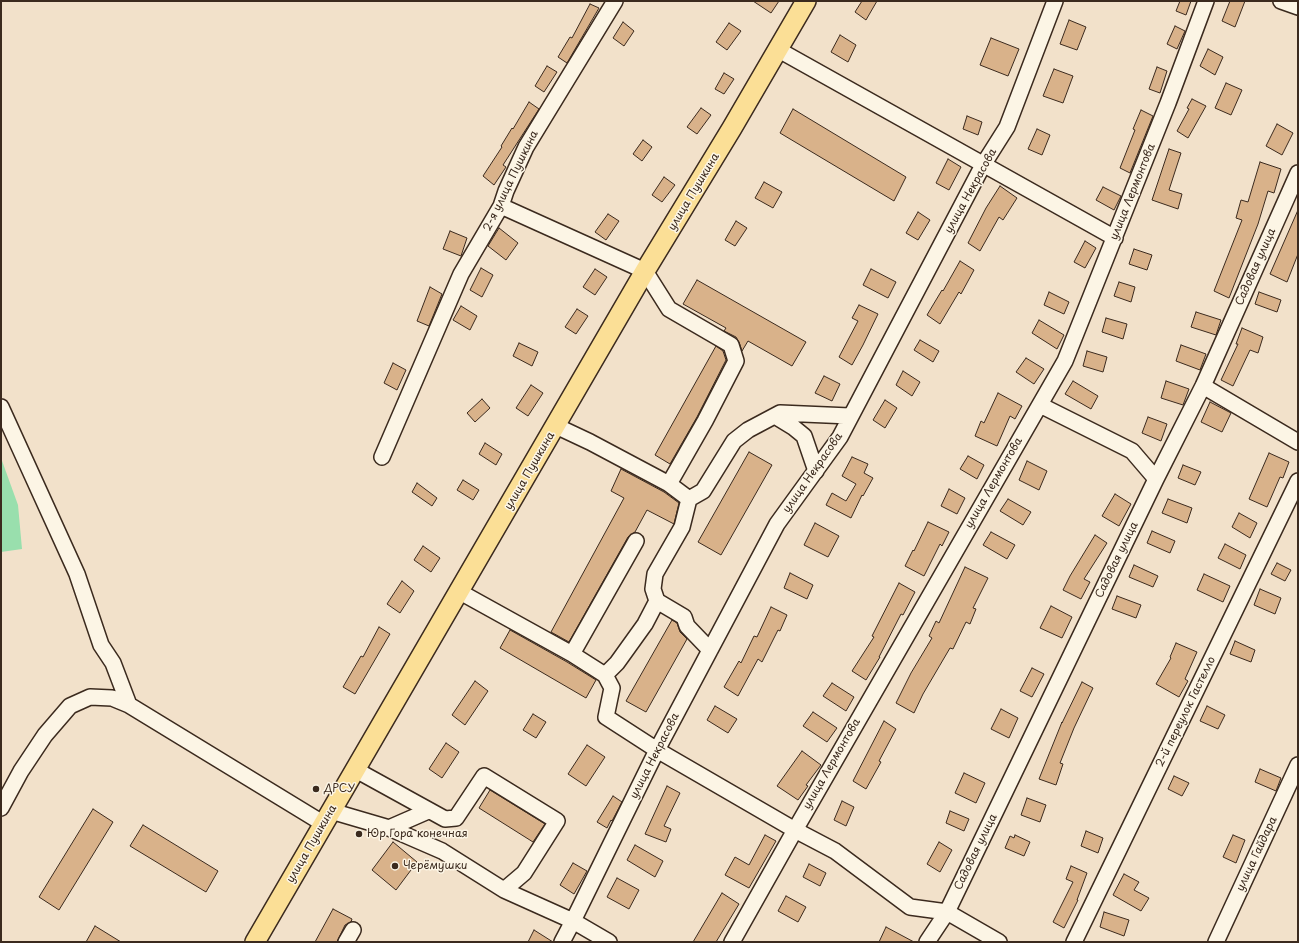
<!DOCTYPE html>
<html>
<head>
<meta charset="utf-8">
<style>
  body { margin:0 }
  #map { position:relative; width:1299px; height:943px; overflow:hidden; background:#f2e1ca; font-family:"Playpen Sans",sans-serif }
  canvas { display:block }
  .frame { position:absolute; inset:0; border:2px solid #3b2a1e; pointer-events:none }
</style>
</head>
<body>
<div id="map">
<canvas width="1299" height="943"></canvas>
<div class="frame"></div>
</div>
<script>
const g = document.querySelector('canvas').getContext('2d');
g.lineJoin = 'round';
function fillPath(path, color) {
  g.fillStyle = color;
  g.fill(path, 'evenodd');
}
function shape(rows) {
  const path = new Path2D();
  for (const r of rows) {
    path.moveTo(r[0], r[1]);
    for (let i = 2; i < r.length; i += 2) path.lineTo(r[i], r[i + 1]);
  }
  return path;
}
function trace(path, color, width, dash) {
  g.strokeStyle = color;
  g.lineWidth = width;
  g.lineCap = dash ? 'butt' : 'round';
  g.setLineDash(dash || []);
  g.stroke(path);
}
function label(font, color, halo, rows, align = 'center') {
  g.font = font + ' "Playpen Sans",sans-serif';
  g.lineWidth = 3;
  g.setLineDash([]);
  g.textBaseline = 'middle';
  g.strokeStyle = halo;
  g.fillStyle = color;
  for (const [text, x, y, turn = 0] of rows) {
    g.save();
    g.translate(x, y);
    g.rotate((+turn || 0) * Math.PI / 180);
    g.textAlign = isNaN(turn) ? turn : align;
    if (halo) g.strokeText(text, 0, 0);
    g.fillText(text, 0, 0);
    g.restore();
  }
}
fillPath(shape([
  [1,458,18,505,22,549,1,552]
]), '#99dfad');
const building = shape([
  [753,1,779,1,771,13,753,1],
  [862,1,877,1,866,20,855,12,862,1],
  [1180,1,1191,1,1186,15,1176,11,1180,1],
  [1230,1,1245,1,1235,27,1222,21,1230,1],
  [590,4,599,8,567,63,558,57,570,37,572,38,590,4],
  [1069,20,1086,27,1077,50,1060,44,1069,20],
  [623,22,634,31,624,46,613,38,623,22],
  [729,23,741,31,727,50,716,42,729,23],
  [1175,26,1185,31,1177,49,1167,44,1175,26],
  [840,35,856,45,848,62,831,52,840,35],
  [991,38,1019,49,1008,76,980,65,991,38],
  [1208,49,1223,57,1215,75,1200,66,1208,49],
  [547,66,557,72,544,92,535,86,547,66],
  [1157,67,1167,71,1160,93,1149,89,1157,67],
  [1054,69,1073,76,1063,103,1043,96,1054,69],
  [724,73,734,79,724,94,715,89,724,73],
  [1226,83,1242,90,1231,115,1215,108,1226,83],
  [1192,99,1206,106,1188,138,1177,131,1189,109,1187,108,1192,99],
  [529,102,539,109,503,165,506,167,494,185,483,176,502,147,501,146,512,128,513,129,529,102],
  [701,108,711,115,697,134,687,127,701,108],
  [793,109,906,177,894,201,780,133,793,109],
  [1141,110,1153,116,1130,173,1120,168,1135,130,1133,129,1141,110],
  [967,116,982,122,978,135,963,129,967,116],
  [1277,124,1293,133,1282,155,1266,146,1277,124],
  [1037,129,1050,135,1042,155,1028,149,1037,129],
  [643,140,652,147,642,161,633,154,643,140],
  [1169,149,1181,153,1169,190,1182,194,1178,209,1152,200,1169,149],
  [948,159,961,167,949,190,936,183,948,159],
  [1260,162,1281,169,1274,193,1268,191,1258,224,1229,298,1214,291,1242,220,1236,218,1241,200,1248,202,1260,162],
  [664,177,675,185,662,202,652,195,664,177],
  [764,182,782,192,773,208,755,198,764,182],
  [1000,186,1017,198,1003,220,999,217,980,251,968,243,986,208,1000,186],
  [1103,187,1121,196,1114,210,1096,200,1103,187],
  [1298,210,1298,254,1287,282,1270,274,1298,210],
  [918,212,930,220,918,240,906,233,918,212],
  [608,214,619,221,606,240,595,232,608,214],
  [736,221,747,228,735,246,725,240,736,221],
  [499,228,518,243,506,260,488,246,499,228],
  [450,231,467,238,461,256,443,249,450,231],
  [1085,241,1096,248,1085,268,1074,262,1085,241],
  [1134,249,1152,255,1147,270,1129,264,1134,249],
  [960,261,974,270,961,294,959,292,940,324,927,315,942,290,943,291,960,261],
  [481,268,493,275,482,297,470,290,481,268],
  [595,269,607,277,595,295,583,287,595,269],
  [871,269,896,282,888,298,863,285,871,269],
  [697,280,806,342,792,366,748,341,742,351,739,342,736,337,724,331,726,328,683,304,697,280],
  [1119,282,1135,287,1131,302,1114,296,1119,282],
  [430,287,442,294,429,326,417,321,430,287],
  [1049,292,1069,302,1064,314,1044,305,1049,292],
  [1259,292,1281,300,1277,312,1255,304,1259,292],
  [859,305,878,314,863,345,852,365,839,357,858,321,852,318,859,305],
  [461,306,477,316,470,330,453,320,461,306],
  [577,309,588,316,576,334,565,327,577,309],
  [1196,312,1221,320,1216,335,1191,327,1196,312],
  [1106,318,1127,324,1123,339,1102,332,1106,318],
  [1039,320,1064,335,1057,349,1032,333,1039,320],
  [1242,328,1263,337,1258,353,1250,350,1233,386,1221,380,1238,344,1236,344,1242,328],
  [920,340,939,351,933,362,914,350,920,340],
  [519,343,538,352,532,366,513,356,519,343],
  [1181,345,1206,354,1200,370,1176,361,1181,345],
  [716,346,723,351,726,360,697,417,670,464,655,455,716,346],
  [1087,351,1107,357,1103,372,1083,366,1087,351],
  [1026,358,1044,369,1034,384,1016,372,1026,358],
  [393,363,406,370,397,390,384,383,393,363],
  [903,371,920,382,912,396,896,385,903,371],
  [824,376,840,384,832,401,815,393,824,376],
  [1073,381,1098,396,1091,409,1065,394,1073,381],
  [1166,381,1189,389,1183,405,1161,398,1166,381],
  [531,385,543,393,528,416,516,408,531,385],
  [998,393,1022,406,1015,419,1010,416,997,446,975,436,981,421,984,423,998,393],
  [482,399,490,408,475,422,467,413,482,399],
  [885,400,897,408,885,428,873,420,885,400],
  [1210,402,1231,413,1222,432,1201,422,1210,402],
  [1148,417,1167,424,1161,441,1142,433,1148,417],
  [485,443,502,454,496,465,479,454,485,443],
  [749,452,772,465,721,555,698,542,749,452],
  [1269,453,1289,462,1283,478,1280,477,1267,507,1249,499,1269,453],
  [968,456,984,465,977,479,960,469,968,456],
  [852,457,868,464,864,473,873,478,863,496,862,495,851,518,826,505,832,493,846,501,856,484,842,476,852,457],
  [1027,461,1047,471,1039,490,1019,480,1027,461],
  [1183,465,1201,472,1195,485,1178,478,1183,465],
  [621,469,664,492,679,503,674,524,647,510,635,532,628,537,569,642,551,632,624,498,611,491,621,469],
  [463,480,479,490,473,500,457,490,463,480],
  [417,483,437,498,432,506,412,492,417,483],
  [949,489,965,498,957,514,941,506,949,489],
  [1115,494,1131,504,1119,526,1102,516,1115,494],
  [1008,499,1031,512,1023,525,1000,511,1008,499],
  [1168,499,1192,508,1187,523,1162,513,1168,499],
  [1239,513,1257,523,1250,538,1232,527,1239,513],
  [928,522,949,532,942,546,940,544,924,576,905,566,913,550,914,551,928,522],
  [815,523,839,536,828,557,804,545,815,523],
  [1152,531,1175,541,1170,553,1147,543,1152,531],
  [991,532,1015,545,1007,559,983,545,991,532],
  [1095,535,1107,543,1084,579,1090,582,1081,599,1063,590,1070,576,1095,535],
  [1225,544,1246,555,1240,569,1218,558,1225,544],
  [423,546,440,558,431,572,414,560,423,546],
  [1277,563,1291,570,1285,581,1271,574,1277,563],
  [1134,565,1158,576,1153,587,1129,577,1134,565],
  [965,567,988,578,973,608,976,609,970,624,966,622,953,649,950,648,923,694,914,713,896,703,911,673,932,638,929,636,936,621,939,623,965,567],
  [790,573,813,585,807,599,784,588,790,573],
  [1204,574,1230,586,1223,602,1197,590,1204,574],
  [402,581,414,591,400,613,387,604,402,581],
  [899,583,915,592,903,615,901,614,879,657,880,657,866,680,852,671,874,637,872,636,899,583],
  [1260,589,1281,598,1275,614,1254,605,1260,589],
  [1117,596,1141,605,1136,618,1112,609,1117,596],
  [1051,606,1072,617,1062,638,1040,628,1051,606],
  [771,607,787,615,780,631,778,630,762,662,758,659,738,696,724,687,739,661,741,663,754,636,757,637,771,607],
  [672,620,677,623,680,632,687,639,646,712,626,701,672,620],
  [379,627,390,634,355,694,343,687,361,656,363,657,379,627],
  [510,630,567,662,596,680,586,698,500,648,510,630],
  [1235,641,1255,650,1251,662,1230,654,1235,641],
  [1176,643,1197,652,1185,679,1188,681,1179,697,1156,684,1171,658,1170,657,1176,643],
  [1032,668,1044,674,1032,697,1020,691,1032,668],
  [475,681,488,691,465,725,452,715,475,681],
  [1082,682,1093,688,1074,728,1060,763,1063,764,1056,785,1039,779,1062,722,1062,723,1082,682],
  [832,683,854,697,846,711,823,696,832,683],
  [715,706,737,719,728,733,707,720,715,706],
  [1207,706,1225,715,1218,729,1200,721,1207,706],
  [1001,709,1018,718,1009,738,991,729,1001,709],
  [813,712,837,728,827,742,803,726,813,712],
  [533,714,546,722,536,738,523,730,533,714],
  [884,721,896,729,879,761,881,762,866,789,853,781,884,721],
  [446,743,459,752,442,778,429,769,446,743],
  [587,745,605,757,586,786,568,774,587,745],
  [802,751,821,765,806,785,808,786,798,800,777,786,802,751],
  [1260,769,1281,778,1276,791,1255,782,1260,769],
  [964,773,985,783,976,803,955,793,964,773],
  [1174,776,1189,783,1182,796,1168,789,1174,776],
  [667,786,680,793,664,826,671,829,666,842,645,834,667,786],
  [490,790,545,824,533,842,479,808,490,790],
  [613,796,622,802,612,821,611,820,607,828,597,822,613,796],
  [1027,798,1046,805,1040,822,1021,815,1027,798],
  [842,801,854,807,846,826,834,820,842,801],
  [93,809,113,822,59,910,39,897,93,809],
  [950,811,969,819,964,831,946,823,950,811],
  [143,825,218,871,206,892,130,846,143,825],
  [1086,831,1103,838,1098,853,1081,846,1086,831],
  [765,835,776,841,749,888,725,875,735,857,749,865,765,835],
  [1015,835,1030,842,1024,856,1005,848,1010,836,1014,838,1015,835],
  [1233,835,1245,840,1236,863,1223,857,1233,835],
  [393,842,417,862,396,890,372,870,393,842],
  [939,842,952,850,940,872,927,864,939,842],
  [635,845,663,861,655,877,627,860,635,845],
  [573,863,587,871,574,894,560,885,573,863],
  [809,864,826,873,820,886,803,877,809,864],
  [1071,866,1087,873,1077,900,1078,900,1064,928,1053,922,1073,882,1066,879,1071,866],
  [1124,874,1139,882,1134,890,1149,898,1141,911,1113,895,1124,874],
  [617,878,639,890,629,909,607,897,617,878],
  [722,893,739,904,716,942,693,942,722,893],
  [786,896,806,907,798,922,778,911,786,896],
  [333,909,352,919,351,922,345,925,337,942,315,942,333,909],
  [1104,912,1129,920,1124,936,1100,927,1104,912],
  [95,926,121,942,86,942,95,926],
  [886,927,914,942,879,942,886,927],
  [534,930,553,942,528,942,534,930]
]);
fillPath(building, '#d9b28a');
trace(building, '#3b2a1e', 1);
const minor = shape([
  [1281,1,1298,7],
  [777,49,1115,238],
  [501,206,645,271,669,309,731,345,736,361,705,421,669,484],
  [1203,386,1298,442],
  [1040,405,1132,451,1156,479],
  [1,407,77,574,101,645,113,663,129,705],
  [775,416,793,427,804,436,816,471],
  [556,426,590,442,669,484,689,499,682,527,655,574,653,589,657,601,645,624,617,663,605,675],
  [382,457,461,274,501,206,506,191,526,147,615,1],
  [689,499,703,491,734,441,748,430,780,413,850,416],
  [460,592,572,654,605,675,612,688,606,717,657,750,795,830,835,851,910,907,947,912,999,942],
  [657,601,684,617,687,626,710,650],
  [572,654,636,541],
  [356,770,445,819,456,818,484,776,557,821,524,873,504,890],
  [1,808,21,771,45,735,70,706,90,697,112,698,129,705,324,824],
  [331,811,389,828,442,851,504,890,573,921,609,942],
  [389,828,428,811],
  [346,942,353,930],
  [562,942,573,921,657,750,777,524,840,437,983,165,1007,127,1055,1],
  [732,942,795,830,1065,361,1168,103,1206,1],
  [927,942,947,912,1156,479,1203,386,1298,173],
  [1074,942,1298,481],
  [1216,942,1298,765]
]);
const major = shape([
  [255,942,645,271,732,128,806,1]
]);
trace(minor, '#3b2a1e', 18);
trace(major, '#3b2a1e', 22);
trace(minor, '#fcf5e5', 15);
trace(major, '#fbdf96', 19);
for (const [x, y, r, color] of [
  [316,789,4,"#3b2a1e"],
  [359,834,4,"#3b2a1e"],
  [395,866,4,"#3b2a1e"]
]) {
  const dot = new Path2D();
  dot.arc(x, y, r, 0, 2 * Math.PI);
  g.fillStyle = color;
  g.fill(dot);
  trace(dot, '#fcf5e5', 1.5);
}
label('11px', '#3b2a1e', '#fcf5e5', [
  ["2-я улица Пушкина",511,181,-64],
  ["улица Некрасова",971,191,-61],
  ["улица Пушкина",694,192,-59],
  ["улица Лермонтова",1133,192,-68],
  ["Садовая улица",1256,267,-66],
  ["улица Пушкина",530,471,-60],
  ["улица Некрасова",813,473,-55],
  ["улица Лермонтова",994,483,-60],
  ["Садовая улица",1117,560,-64],
  ["2-й переулок Гастелло",1186,712,-64],
  ["улица Некрасова",655,756,-63],
  ["улица Лермонтова",832,764,-60],
  ["улица Пушкина",312,844,-60],
  ["Садовая улица",976,852,-64],
  ["улица Гайдара",1257,854,-65]
]);
label('11px', '#3b2a1e', '#fcf5e5', [
  ["ДРСУ",324,789],
  ["Юр Гора конечная",367,834],
  ["Черёмушки",403,866]
], 'left');
</script>
</body>
</html>
